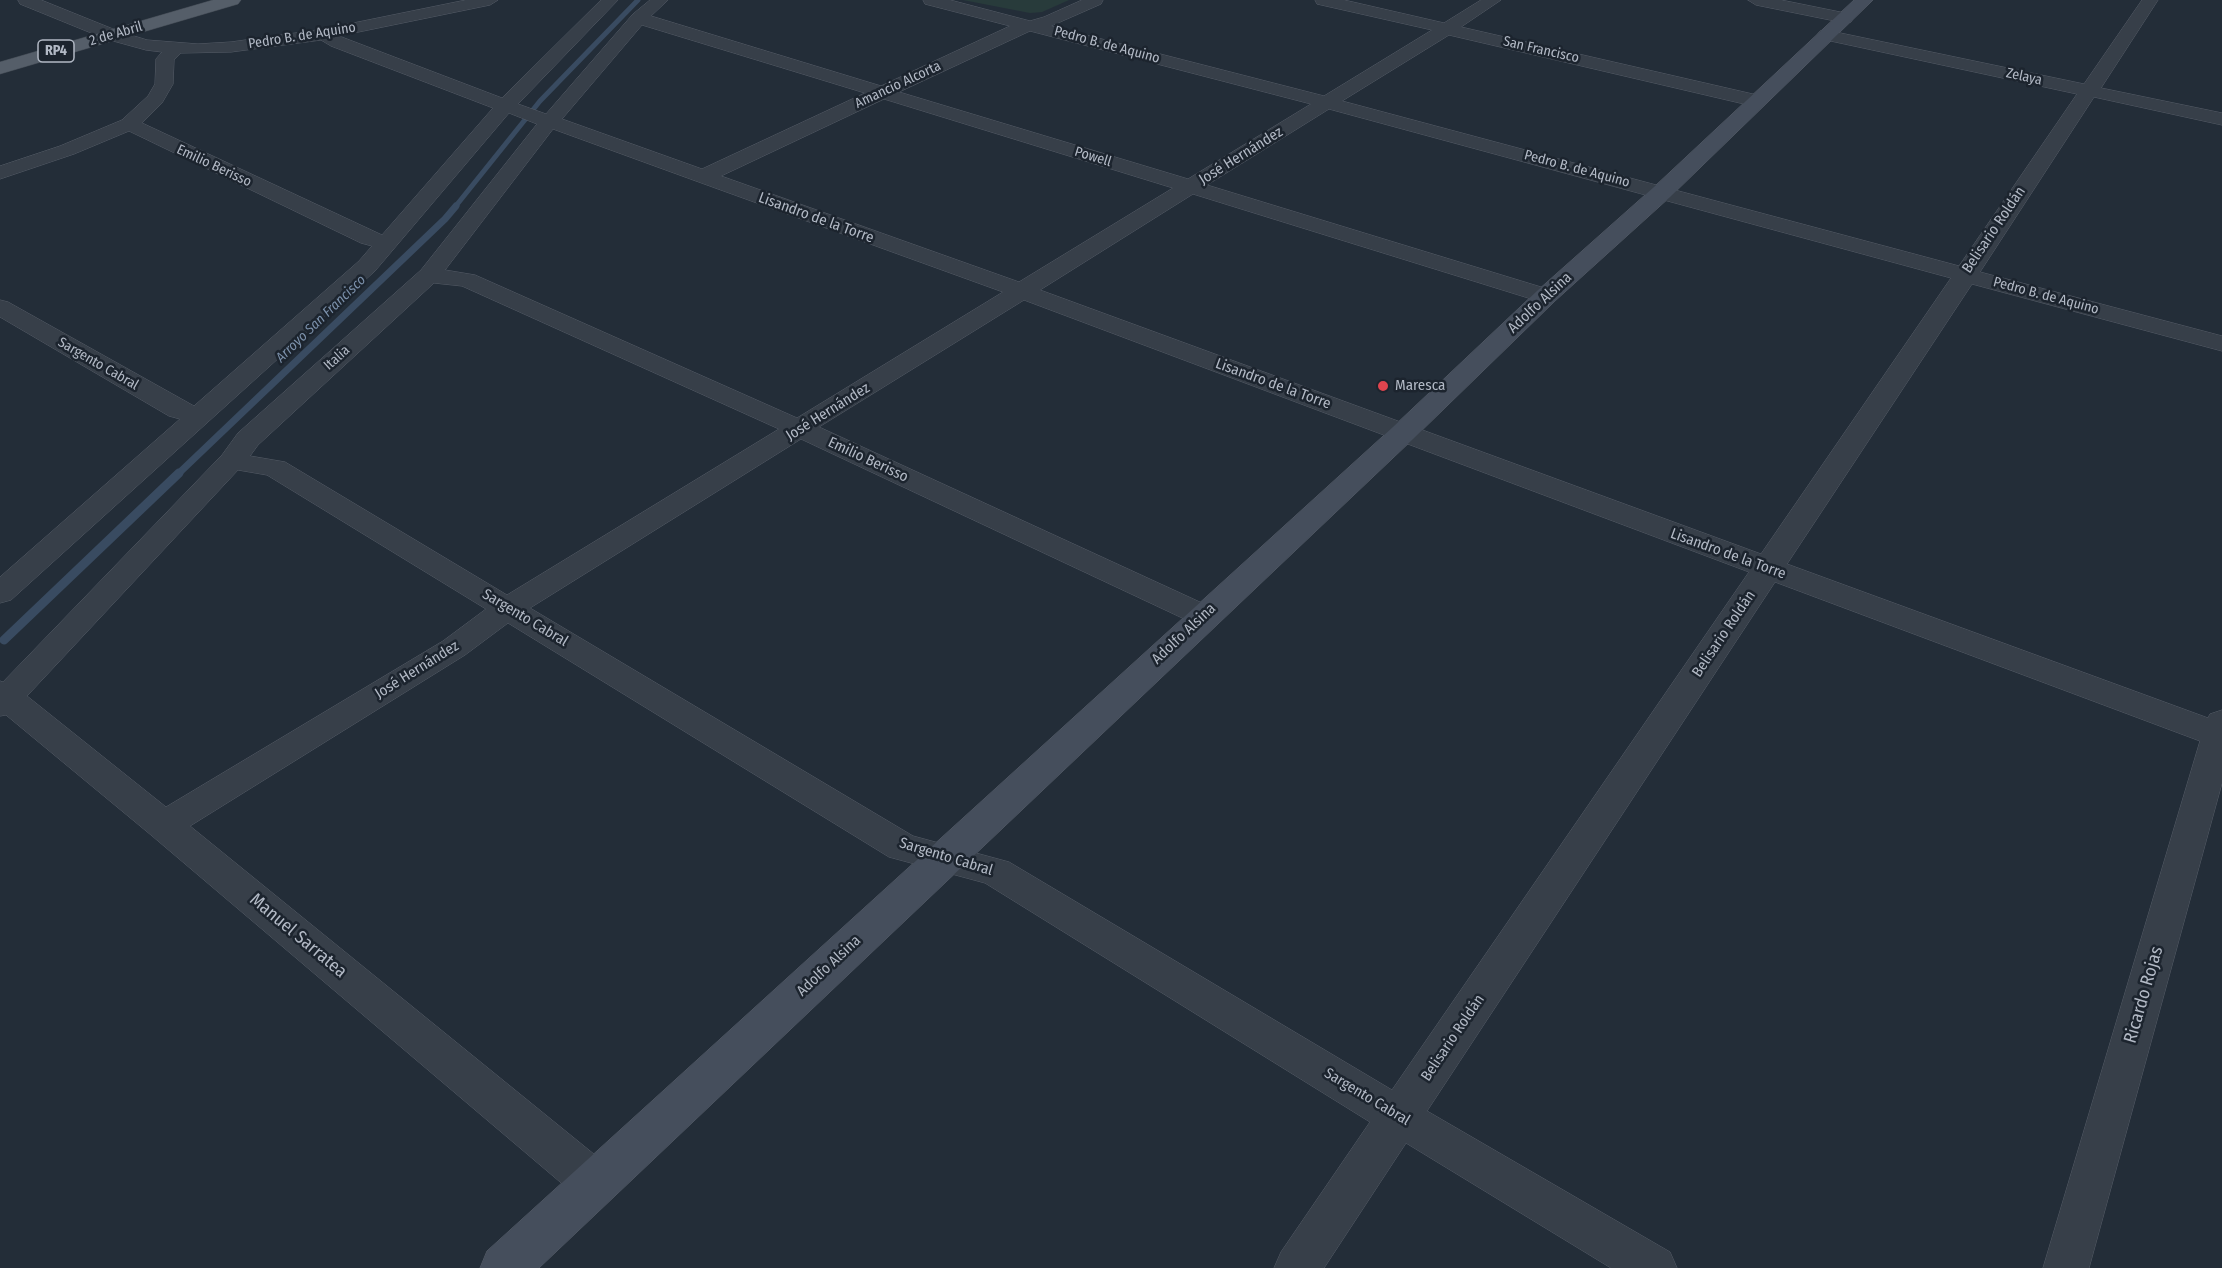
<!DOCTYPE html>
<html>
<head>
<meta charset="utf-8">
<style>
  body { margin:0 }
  canvas { display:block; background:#232d38 }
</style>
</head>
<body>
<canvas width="2222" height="1268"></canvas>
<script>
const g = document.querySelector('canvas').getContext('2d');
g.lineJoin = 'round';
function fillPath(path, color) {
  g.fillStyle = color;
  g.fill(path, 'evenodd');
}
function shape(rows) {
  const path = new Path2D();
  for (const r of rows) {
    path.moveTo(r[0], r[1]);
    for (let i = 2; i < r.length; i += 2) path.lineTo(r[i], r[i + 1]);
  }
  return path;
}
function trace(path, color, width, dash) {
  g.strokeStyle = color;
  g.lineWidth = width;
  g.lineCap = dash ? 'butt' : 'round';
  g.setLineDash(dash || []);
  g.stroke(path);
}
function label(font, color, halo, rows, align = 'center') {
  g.font = font + ' "Fira Sans Condensed",sans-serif';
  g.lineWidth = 5;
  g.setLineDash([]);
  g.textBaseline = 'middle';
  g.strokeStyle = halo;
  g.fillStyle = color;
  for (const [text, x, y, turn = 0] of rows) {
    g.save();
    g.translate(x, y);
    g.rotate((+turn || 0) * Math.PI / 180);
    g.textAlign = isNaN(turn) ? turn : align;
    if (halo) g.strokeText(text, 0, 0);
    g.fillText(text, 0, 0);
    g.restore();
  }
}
fillPath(shape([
  [963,0,1069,0,1042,12,1030,13]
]), '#283b3b');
trace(shape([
  [455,207,540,101,638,0]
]), '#394b61', 5);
trace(shape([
  [178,474,445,219,456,206]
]), '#394b61', 7);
trace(shape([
  [4,640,179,473]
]), '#394b61', 9);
const street = shape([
  [18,0,41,0,118,31,147,40,198,44,231,42,324,29,466,0,498,0,490,5,339,36,502,98,601,0,618,0,518,104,546,114,633,14,650,0,668,0,651,16,881,86,1010,26,925,4,923,0,950,0,1030,21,1044,17,1082,0,1103,0,1101,4,1051,26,1324,96,1432,30,1317,4,1315,0,1344,0,1444,23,1481,0,1501,0,1461,27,1757,95,1764,97,1766,101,1764,105,1757,107,1449,35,1342,101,1959,266,2077,94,1826,40,1820,39,1817,35,1820,31,1826,30,2084,84,2142,0,2158,0,2101,88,2222,113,2222,125,2094,97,1980,272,2222,336,2222,351,1972,284,1787,564,2208,718,2210,714,2222,710,2222,783,2089,1268,2043,1268,2200,741,1775,582,1427,1111,1670,1252,1677,1268,1611,1268,1406,1143,1324,1268,1274,1268,1281,1252,1370,1122,985,883,889,857,508,623,465,655,190,826,611,1168,617,1183,611,1198,595,1204,579,1198,151,835,6,715,0,716,0,681,3,682,222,455,238,433,421,270,537,124,509,113,375,271,11,600,0,603,0,577,180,419,169,416,0,317,0,300,8,302,194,406,359,261,372,246,361,243,129,131,74,154,0,179,0,166,60,146,122,120,148,96,155,84,156,59,162,52,146,50,106,39,20,4,18,0],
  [642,25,865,93,702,169,562,119,642,25],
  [1030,31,1311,104,1188,179,899,92,1030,31],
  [321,40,331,46,493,108,382,235,142,123,162,103,173,84,174,60,181,53,231,52,321,40],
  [884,99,1173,188,1019,282,721,176,884,99],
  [1329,109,1951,278,1761,554,1040,290,1193,194,1538,301,1546,303,1554,301,1558,296,1554,291,1207,185,1329,109],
  [553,129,696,181,1003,292,797,418,475,275,445,270,553,129],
  [434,283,462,286,779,429,507,595,285,462,250,456,258,445,434,283],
  [1024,300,1749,572,1392,1090,1009,862,913,836,530,608,801,439,1193,623,1204,626,1215,623,1220,616,1215,609,819,427,1024,300],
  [238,470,267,475,486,609,443,641,166,807,27,696,238,470],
  [1748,0,1781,0,1845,13,1851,14,1853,18,1851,22,1845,23,1756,5,1748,0]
]);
const secondary = shape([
  [1854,0,1873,0,1670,197,1555,301,1413,439,539,1268,480,1268,487,1251,1393,427,1537,291,1654,187,1854,0]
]);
const primary = shape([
  [213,0,241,0,238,4,0,74,0,62,213,0]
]);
trace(street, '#555c67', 1);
trace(secondary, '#555c67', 1);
trace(primary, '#404852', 1);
fillPath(street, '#373f49');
fillPath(secondary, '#454e5c');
fillPath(primary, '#555e69');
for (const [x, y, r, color] of [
  [1383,386,6,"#e0444e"]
]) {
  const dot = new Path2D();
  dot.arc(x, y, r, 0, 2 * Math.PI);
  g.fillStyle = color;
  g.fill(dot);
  trace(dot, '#1c242e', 2);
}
label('14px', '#b2b9c5', '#1c242e', [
  ["2 de Abril",116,34,-16],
  ["Pedro B. de Aquino",302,36,-9],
  ["Pedro B. de Aquino",1107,45,15],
  ["San Francisco",1541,50,13],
  ["Zelaya",2024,77,12],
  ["Amancio Alcorta",898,85,-25],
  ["Powell",1093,157,17],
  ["Emilio Berisso",214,166,25],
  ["Pedro B. de Aquino",1577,169,15],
  ["Pedro B. de Aquino",2046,296,15],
  ["Italia",337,358,-42],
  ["Sargento Cabral",98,364,30]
]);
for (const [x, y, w] of [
  [56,51,36]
]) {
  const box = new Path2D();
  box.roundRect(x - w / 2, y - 11, w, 22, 4.5);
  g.fillStyle = '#1c242e';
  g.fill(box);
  trace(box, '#b2b9c5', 1.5);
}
label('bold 14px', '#b2b9c5', null, [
  ["RP4",56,51]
]);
label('italic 14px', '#7c91ab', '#1c242e', [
  ["Arroyo San Francisco",321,319,-44]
]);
label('15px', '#b2b9c5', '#1c242e', [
  ["José Hernández",1241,156,-32],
  ["Lisandro de la Torre",816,218,20],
  ["Belisario Roldán",1994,230,-56],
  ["Adolfo Alsina",1540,303,-43],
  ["Lisandro de la Torre",1273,384,20],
  ["José Hernández",828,412,-32],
  ["Emilio Berisso",868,460,25],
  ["Lisandro de la Torre",1728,554,20],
  ["Sargento Cabral",525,618,31],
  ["Adolfo Alsina",1184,634,-43],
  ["Belisario Roldán",1724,634,-56],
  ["José Hernández",417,670,-32],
  ["Sargento Cabral",946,857,17],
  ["Adolfo Alsina",829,966,-43],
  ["Belisario Roldán",1453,1038,-56],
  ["Sargento Cabral",1367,1097,31]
]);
label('15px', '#b2b9c5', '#1c242e', [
  ["Maresca",1395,386]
], 'left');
label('18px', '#b2b9c5', '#1c242e', [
  ["Manuel Sarratea",298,936,40],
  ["Ricardo Rojas",2144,995,-74]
]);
</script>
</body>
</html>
